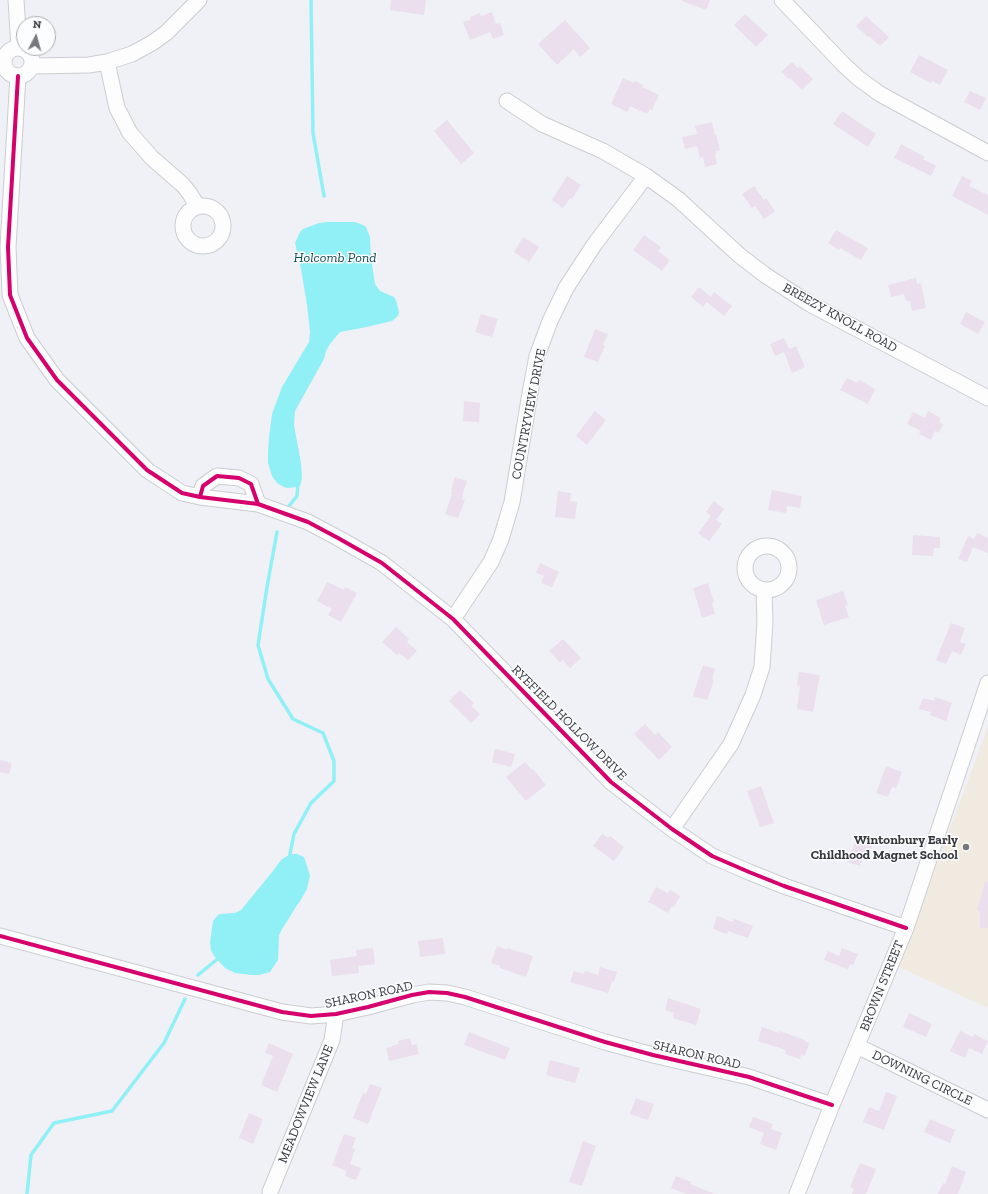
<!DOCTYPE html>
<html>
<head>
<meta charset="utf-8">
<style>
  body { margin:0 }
  #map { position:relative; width:988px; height:1194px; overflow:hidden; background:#eff1f6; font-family:"Zilla Slab",serif }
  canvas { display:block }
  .north { position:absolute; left:16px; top:16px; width:40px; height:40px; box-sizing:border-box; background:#fcfdff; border:1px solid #adaeb1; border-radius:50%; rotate:6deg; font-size:11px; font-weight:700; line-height:16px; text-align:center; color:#37383c }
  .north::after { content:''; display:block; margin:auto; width:14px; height:18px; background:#77797d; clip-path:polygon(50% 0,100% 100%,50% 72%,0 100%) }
</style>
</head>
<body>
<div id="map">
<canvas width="988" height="1194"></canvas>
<div class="north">N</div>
</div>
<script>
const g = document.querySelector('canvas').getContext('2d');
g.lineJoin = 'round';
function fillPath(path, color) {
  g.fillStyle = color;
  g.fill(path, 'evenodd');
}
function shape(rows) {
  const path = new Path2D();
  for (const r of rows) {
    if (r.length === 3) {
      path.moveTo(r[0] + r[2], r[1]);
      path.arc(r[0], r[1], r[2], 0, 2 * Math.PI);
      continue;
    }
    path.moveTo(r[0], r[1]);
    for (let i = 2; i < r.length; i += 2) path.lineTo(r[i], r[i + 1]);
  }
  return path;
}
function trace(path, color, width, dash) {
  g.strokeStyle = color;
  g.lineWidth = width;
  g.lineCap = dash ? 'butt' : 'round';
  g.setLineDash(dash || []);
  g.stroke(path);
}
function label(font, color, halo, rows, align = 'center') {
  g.font = font + ' "Zilla Slab",serif';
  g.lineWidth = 3;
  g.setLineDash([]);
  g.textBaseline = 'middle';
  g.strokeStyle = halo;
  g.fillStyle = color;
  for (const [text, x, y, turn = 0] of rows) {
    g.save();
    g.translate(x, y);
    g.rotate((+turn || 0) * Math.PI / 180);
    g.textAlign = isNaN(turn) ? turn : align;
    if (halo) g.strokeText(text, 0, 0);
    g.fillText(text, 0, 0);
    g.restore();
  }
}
fillPath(shape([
  [988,726,988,1008,899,967]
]), '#f0eae1');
fillPath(shape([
  [327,222,355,222,363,225,366,227,370,237,371,258,375,284,380,291,394,297,396,300,399,312,398,316,392,321,362,328,340,332,330,344,326,351,324,359,295,411,294,425,301,463,302,478,300,486,296,487,288,488,284,487,277,483,272,476,268,463,268,452,269,437,272,414,282,387,309,342,310,332,307,305,301,269,295,243,300,232,303,229,319,223],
  [293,854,297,854,304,857,307,866,310,876,309,880,307,889,299,903,297,905,288,920,282,929,279,935,278,960,270,972,259,975,252,975,235,973,225,968,214,956,211,950,210,942,213,921,218,915,220,914,235,913,241,910,273,871,281,860,287,856]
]), '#90f0f5');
trace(shape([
  [311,0,313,133,324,196],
  [289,506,297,496,298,482],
  [277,532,267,587,258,645,268,679,293,719,323,733,334,761,334,781,311,803,294,834,289,859],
  [198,975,220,957],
  [27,1194,31,1155,54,1123,112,1111,164,1043,185,999]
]), '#90f0f5', 3.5);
fillPath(shape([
  [391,0,426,0,424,15,390,10],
  [682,0,710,0,706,10,682,1],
  [492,12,496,24,500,23,504,35,493,39,490,32,470,40,463,22,470,20,470,17,480,13,481,16],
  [745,14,768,35,756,47,734,25],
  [866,16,889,37,880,46,869,36,868,37,856,26],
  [565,20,590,48,580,57,574,49,557,65,538,44],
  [919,55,948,70,940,85,932,81,931,83,910,72],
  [792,62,798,68,800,66,813,79,802,90,790,78,789,79,781,72],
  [623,78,634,83,635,81,643,85,642,87,659,95,652,110,650,109,647,114,630,106,627,112,611,104],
  [970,91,986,98,980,110,964,102],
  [842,111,876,134,868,147,833,124],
  [447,120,474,153,461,164,434,131],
  [712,122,715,135,716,134,720,150,716,151,717,154,715,154,717,164,705,167,703,157,700,158,697,146,685,149,682,137,697,134,695,126],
  [901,144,925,157,923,159,936,166,931,176,894,158],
  [567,176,581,185,572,199,570,198,563,208,552,200],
  [962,176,972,181,969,186,988,195,988,215,952,196],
  [754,186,764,200,766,198,775,211,764,219,755,206,752,208,742,194],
  [836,230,868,248,861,260,840,248,839,250,828,243],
  [644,235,661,247,658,251,670,260,662,271,633,250],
  [523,237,539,247,529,262,514,252],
  [916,278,917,284,921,283,926,308,912,311,910,301,906,301,904,294,891,297,888,285],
  [699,287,711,297,714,292,732,306,724,316,707,302,710,298,703,307,691,297],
  [966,312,985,322,978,334,960,324],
  [481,314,498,319,492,337,475,332],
  [595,329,608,334,603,345,605,346,598,362,584,357],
  [784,338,789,349,796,346,805,367,792,373,784,352,775,356,770,344],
  [847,378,857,383,859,380,875,389,868,404,840,390],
  [464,401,480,403,479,422,463,421],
  [595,411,606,420,587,445,576,436],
  [928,411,941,418,939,422,943,424,939,433,935,431,931,440,919,434,921,431,907,424,913,412,925,418],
  [455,477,467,481,462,496,463,496,462,499,465,500,458,518,445,514,452,494,451,494,452,490,451,489],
  [772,490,802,496,800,508,787,506,786,513,768,510],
  [558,491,571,493,570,501,577,502,575,519,555,517],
  [714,501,724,509,716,520,722,524,709,541,698,533,711,516,706,512],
  [977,533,988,538,988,553,973,547,967,562,958,559,968,536,974,539],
  [913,535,940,537,940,548,934,548,933,556,912,555],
  [540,563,559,572,552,587,541,583,544,576,536,573],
  [327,582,344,590,345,587,357,593,341,622,328,615,332,609,317,601],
  [708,583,714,602,712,603,715,614,702,618,693,588],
  [843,591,848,605,845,606,849,617,824,625,816,600],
  [951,623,965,628,960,642,966,644,961,655,952,651,946,664,936,660],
  [396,627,409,639,407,642,417,651,408,660,399,653,397,655,382,642],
  [563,639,581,658,570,668,563,660,560,663,549,651],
  [703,665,715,669,712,679,714,680,707,700,693,696],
  [799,672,820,675,813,712,797,709,800,686,797,685],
  [460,690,474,703,471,706,480,714,471,723,449,701],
  [935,697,952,703,946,721,930,715,931,712,919,709,923,698,934,701],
  [645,724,655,735,658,732,672,747,659,760,634,734],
  [495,749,515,754,511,767,492,762],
  [0,760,12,763,9,774,0,772],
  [525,762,532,770,533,769,546,785,526,801,506,777],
  [886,766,902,772,896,788,892,787,888,797,876,793],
  [761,786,774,823,760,827,747,791],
  [602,834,608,838,610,836,624,847,614,861,593,846],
  [857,836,873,841,869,856,864,855,860,866,847,862,850,851,852,851],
  [985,882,988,882,988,928,980,928,980,911,977,911],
  [656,887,668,893,670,890,680,896,674,907,672,906,668,913,648,902],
  [717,916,733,922,734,919,753,926,748,938,728,931,727,934,713,929],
  [443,938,445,954,420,957,418,941],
  [497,946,507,950,507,948,533,956,526,977,500,968,500,966,491,963],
  [373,948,375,964,358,966,359,973,332,976,330,960,357,956,356,950],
  [842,948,858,954,853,965,850,964,848,969,824,960,828,951,839,956],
  [600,967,617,972,614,982,612,981,608,993,570,982,574,971,584,974,585,971,598,975],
  [668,998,701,1009,696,1025,673,1018,674,1013,665,1010],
  [909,1013,932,1024,926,1037,903,1027],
  [762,1027,779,1033,780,1031,805,1040,804,1041,809,1043,805,1056,801,1055,800,1059,785,1054,786,1050,758,1041],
  [960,1031,973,1037,974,1034,988,1041,982,1054,969,1048,965,1058,950,1051],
  [469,1032,510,1048,505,1060,464,1045],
  [410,1038,412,1045,417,1044,419,1054,389,1061,386,1048,399,1044,398,1041],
  [269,1043,293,1054,277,1092,261,1085,273,1056,265,1053],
  [550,1060,580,1068,575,1083,546,1075],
  [370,1084,382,1088,368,1124,353,1118,363,1093,366,1094],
  [886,1092,897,1096,884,1130,863,1122,869,1107,879,1111],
  [636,1098,654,1104,648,1120,630,1114],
  [249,1113,263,1119,253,1144,239,1138],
  [753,1117,773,1124,771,1129,782,1133,776,1150,760,1144,764,1133,749,1127],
  [930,1119,955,1130,950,1143,924,1132],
  [344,1134,356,1138,352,1148,355,1149,350,1164,361,1168,356,1180,345,1176,347,1171,332,1165],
  [583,1141,596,1146,582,1186,569,1182],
  [860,1163,876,1169,866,1194,852,1194,854,1189,850,1187],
  [952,1166,966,1172,958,1194,938,1194,943,1183,945,1184],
  [676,1176,691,1182,690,1184,715,1194,687,1194,671,1188]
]), '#ebdeed');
const minor = shape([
  [16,0,19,47],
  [782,0,843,64,858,78,880,94,988,153],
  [18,62,14],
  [107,62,117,108,130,133,152,158,183,185,190,194,198,207],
  [32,66,89,65,107,62,132,54,152,43,166,33,199,0],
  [18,76,8,247,10,295,27,338,57,380,147,470,182,493,200,497,203,486,217,476,239,478,251,484,258,504],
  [507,101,542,124,603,151,646,176,678,199,739,255,765,275,810,304,988,398],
  [203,226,20],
  [200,497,258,504,308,522,338,538,382,563,453,619,611,782,672,829,712,856,749,872,784,886,906,928],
  [767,568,22],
  [453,619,491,562,501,539,512,502,530,393,537,356,550,321,566,288,594,245,646,176],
  [672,829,731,744,753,695,762,667,765,622,764,590],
  [0,936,282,1012,311,1016,336,1014,368,1007,412,995,429,992,447,993,465,997,605,1042,653,1055,749,1077,832,1105],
  [857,1046,988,1110],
  [270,1192,332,1040,336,1014],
  [797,1194,832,1105,906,928,988,683]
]);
trace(minor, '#cccdd1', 17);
trace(minor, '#fdfdfe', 15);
trace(shape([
  [18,76,8,247,10,295,27,338,57,380,147,470,182,493,200,497,203,486,217,476,239,478,251,484,258,504],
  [200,497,258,504,308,522,338,538,382,563,453,619,611,782,672,829,712,856,749,872,784,886,906,928],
  [0,936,282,1012,311,1016,336,1014,368,1007,412,995,429,992,447,993,465,997,605,1042,653,1055,749,1077,832,1105]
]), '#d6006c', 4);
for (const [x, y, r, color] of [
  [966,847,4,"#77797d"]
]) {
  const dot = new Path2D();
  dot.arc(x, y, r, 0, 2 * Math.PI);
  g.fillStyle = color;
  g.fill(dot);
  trace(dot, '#fcfdff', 1.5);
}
label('13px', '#37383c', '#fcfdff', [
  ["BREEZY KNOLL ROAD",840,318,29],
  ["COUNTRYVIEW DRIVE",529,414,-79],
  ["RYEFIELD HOLLOW DRIVE",569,723,45],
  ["BROWN STREET",882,986,-68],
  ["SHARON ROAD",369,995,-12],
  ["SHARON ROAD",697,1055,13],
  ["DOWNING CIRCLE",922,1078,26],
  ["MEADOWVIEW LANE",306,1104,-68]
]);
label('bold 13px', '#37383c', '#fcfdff', [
  ["Wintonbury Early",958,840],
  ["Childhood Magnet School",958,855]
], 'right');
label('italic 14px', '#0e4c4e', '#fcfdff', [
  ["Holcomb Pond",335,258]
]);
</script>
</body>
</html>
